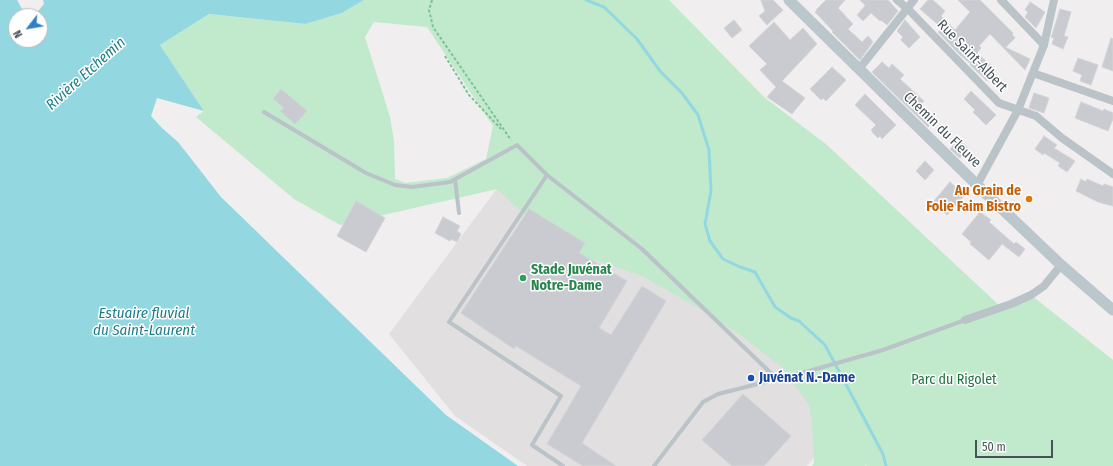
<!DOCTYPE html>
<html>
<head>
<meta charset="utf-8">
<style>
  body { margin:0 }
  #map { position:relative; width:1113px; height:466px; overflow:hidden; background:#f0eeee; font-family:"Fira Sans Condensed",sans-serif }
  canvas { display:block }
  .north { position:absolute; left:8px; top:8px; width:40px; height:40px; box-sizing:border-box; background:#fff; border:1px solid #b6babc; border-radius:50%; rotate:239deg; font-size:11px; font-weight:700; line-height:16px; text-align:center; color:#485258 }
  .north::after { content:''; display:block; margin:auto; width:14px; height:18px; background:#2e81c9; clip-path:polygon(50% 0,100% 100%,50% 72%,0 100%) }
  .scale { position:absolute; left:975px; top:440px; width:78px; height:18px; box-sizing:border-box; border:2px solid #485258; border-top:0; padding-left:5px; font-size:12px; line-height:14px; white-space:nowrap; color:#485258; -webkit-text-stroke:3px #fff; paint-order:stroke }
</style>
</head>
<body>
<div id="map">
<canvas width="1113" height="466"></canvas>
<div class="north">N</div>
<div class="scale">50 m</div>
</div>
<script>
const g = document.querySelector('canvas').getContext('2d');
g.lineJoin = 'round';
function fillPath(path, color) {
  g.fillStyle = color;
  g.fill(path, 'evenodd');
}
function shape(rows) {
  const path = new Path2D();
  for (const r of rows) {
    path.moveTo(r[0], r[1]);
    for (let i = 2; i < r.length; i += 2) path.lineTo(r[i], r[i + 1]);
  }
  return path;
}
function trace(path, color, width, dash) {
  g.strokeStyle = color;
  g.lineWidth = width;
  g.lineCap = dash ? 'butt' : 'round';
  g.setLineDash(dash || []);
  g.stroke(path);
}
function label(font, color, halo, rows, align = 'center') {
  g.font = font + ' "Fira Sans Condensed",sans-serif';
  g.lineWidth = 3;
  g.setLineDash([]);
  g.textBaseline = 'middle';
  g.strokeStyle = halo;
  g.fillStyle = color;
  for (const [text, x, y, turn = 0] of rows) {
    g.save();
    g.translate(x, y);
    g.rotate((+turn || 0) * Math.PI / 180);
    g.textAlign = isNaN(turn) ? turn : align;
    if (halo) g.strokeText(text, 0, 0);
    g.fillText(text, 0, 0);
    g.restore();
  }
}
fillPath(shape([
  [527,148,757,330,840,427,807,466,527,466,455,416,389,334]
]), '#e1dfdf');
fillPath(shape([
  [364,0,669,0,764,97,827,145,1001,307,1031,295,1113,360,1113,466,866,466,867,464,865,466,812,466,814,463,812,425,809,405,782,367,739,334,697,307,642,276,596,260,581,266,497,189,340,225,294,199,196,117,204,111,160,45,209,14,304,24,342,13],
  [374,22,427,27,493,126,486,159,447,178,405,183,395,179,394,141,390,117,365,37]
]), '#c1e9cc');
fillPath(shape([
  [0,0,17,0,26,16,16,16,16,40,40,40,40,16,34,16,44,4,43,0,364,0,342,13,305,24,209,14,160,45,204,111,157,98,151,116,162,128,178,142,221,197,446,415,518,466,0,466]
]), '#93d8e1');
trace(shape([
  [586,0,604,7,637,39,660,71,682,93,698,115,709,150,711,191,705,224,710,241,723,259,740,267,755,272,775,307,791,318,799,321,825,345,883,454,886,466]
]), '#93d8e1', 3);
const building = shape([
  [761,0,773,0,783,10,767,25,759,16,765,11,761,0],
  [826,0,845,0,838,8,853,24,848,29,862,42,868,36,873,42,860,60,832,32,833,31,815,12,817,11,816,10,826,0],
  [860,0,888,0,898,11,887,25,881,20,880,21,871,13,863,21,857,15,865,6,865,5,860,0],
  [928,0,933,0,945,11,941,16,955,30,970,12,958,0,980,0,1013,33,1012,34,1015,38,1006,47,1005,47,1030,59,1025,70,990,34,979,46,981,48,977,53,996,70,987,81,970,65,971,64,960,55,938,32,942,28,920,9,928,0],
  [1030,2,1045,12,1036,28,1025,17,1028,12,1025,10,1030,2],
  [1060,9,1071,12,1064,36,1068,37,1063,49,1052,44,1054,38,1051,37,1052,35,1060,9],
  [734,20,742,30,732,38,724,28,734,20],
  [905,20,920,37,909,48,901,40,903,37,897,31,905,20],
  [774,22,790,40,803,28,817,44,782,81,805,98,792,114,767,97,776,87,760,70,767,64,749,46,774,22],
  [1111,38,1113,39,1113,71,1102,67,1111,38],
  [1078,58,1098,65,1091,85,1080,81,1082,75,1073,71,1078,58],
  [882,62,889,68,892,64,904,75,900,79,924,101,920,105,935,120,928,127,872,72,882,62],
  [832,67,846,80,826,101,823,98,821,100,810,89,832,67],
  [281,89,307,111,295,124,280,111,284,108,273,99,281,89],
  [971,91,996,115,986,125,973,112,975,110,964,99,971,91],
  [1034,93,1049,98,1044,113,1029,108,1034,93],
  [865,94,896,125,882,139,880,136,878,138,872,132,873,131,871,130,876,125,855,105,865,94],
  [1081,102,1103,111,1104,109,1113,113,1113,119,1108,131,1075,118,1081,102],
  [1044,136,1057,145,1054,148,1075,161,1067,172,1058,166,1060,163,1044,153,1043,155,1035,149,1044,136],
  [959,140,969,149,960,158,950,149,959,140],
  [925,161,934,170,925,180,916,171,925,161],
  [1081,179,1086,182,1087,179,1103,186,1104,184,1113,187,1113,206,1098,202,1076,191,1081,179],
  [950,182,965,195,947,215,933,202,950,182],
  [356,201,385,218,366,252,337,236,356,201],
  [529,209,585,243,579,253,627,281,599,328,611,335,642,286,666,301,582,443,616,466,583,466,547,444,581,386,516,346,514,349,461,313,529,209],
  [980,212,991,220,989,222,1014,244,1016,242,1025,249,1019,257,1002,244,989,260,970,244,971,242,962,234,980,212],
  [443,217,460,226,457,231,461,234,457,242,451,239,450,241,435,233,443,217],
  [743,394,791,436,764,466,732,466,702,440,743,394]
]);
fillPath(building, '#c9cbd0');
trace(building, '#d2d4d8', 1);
trace(shape([
  [432,0,429,10,433,27,511,140],
  [445,56,469,95,501,129]
]), '#7dc299', 2, [3, 2]);
trace(shape([
  [264,112,366,173,395,185,412,187,450,182,517,145,547,175,642,249,777,379],
  [547,175,449,322,561,396,532,445,563,466],
  [455,179,459,213],
  [654,466,703,402,718,394,809,371,883,350,965,320]
]), '#bac3c8', 4);
trace(shape([
  [897,0,908,9,999,103,1036,116,1062,138,1113,174],
  [1001,0,1044,45],
  [859,69,914,0],
  [1033,73,1113,101],
  [977,185,1018,110,1044,45,1054,0],
  [965,320,1011,304,1031,295,1044,286,1061,265]
]), '#bac3c8', 8);
trace(shape([
  [789,0,977,185,1061,265,1113,310]
]), '#bbc6cd', 11);
for (const [x, y, r, color] of [
  [1029,199,4,"#e8710a"],
  [523,278,4,"#2e9e5b"],
  [751,378,4,"#1a4fb4"]
]) {
  const dot = new Path2D();
  dot.arc(x, y, r, 0, 2 * Math.PI);
  g.fillStyle = color;
  g.fill(dot);
  trace(dot, '#fff', 1.5);
}
label('14px', '#485258', '#fff', [
  ["Rue Saint-Albert",972,56,46],
  ["Chemin du Fleuve",942,130,44]
]);
label('bold 14px', '#c56008', '#fff', [
  ["Au Grain de",1021,191],
  ["Folie Faim Bistro",1021,207]
], 'right');
label('bold 14px', '#27864d', '#fff', [
  ["Stade Juvénat",531,270],
  ["Notre-Dame",531,286]
], 'left');
label('bold 14px', '#164399', '#fff', [
  ["Juvénat N.-Dame",759,378]
], 'left');
label('14px', '#227142', '#fff', [
  ["Parc du Rigolet",954,380]
]);
label('italic 15px', '#1c7d89', '#fff', [
  ["Rivière Etchemin",86,74,-42],
  ["Estuaire fluvial",144,314],
  ["du Saint-Laurent",144,331]
]);
</script>
</body>
</html>
